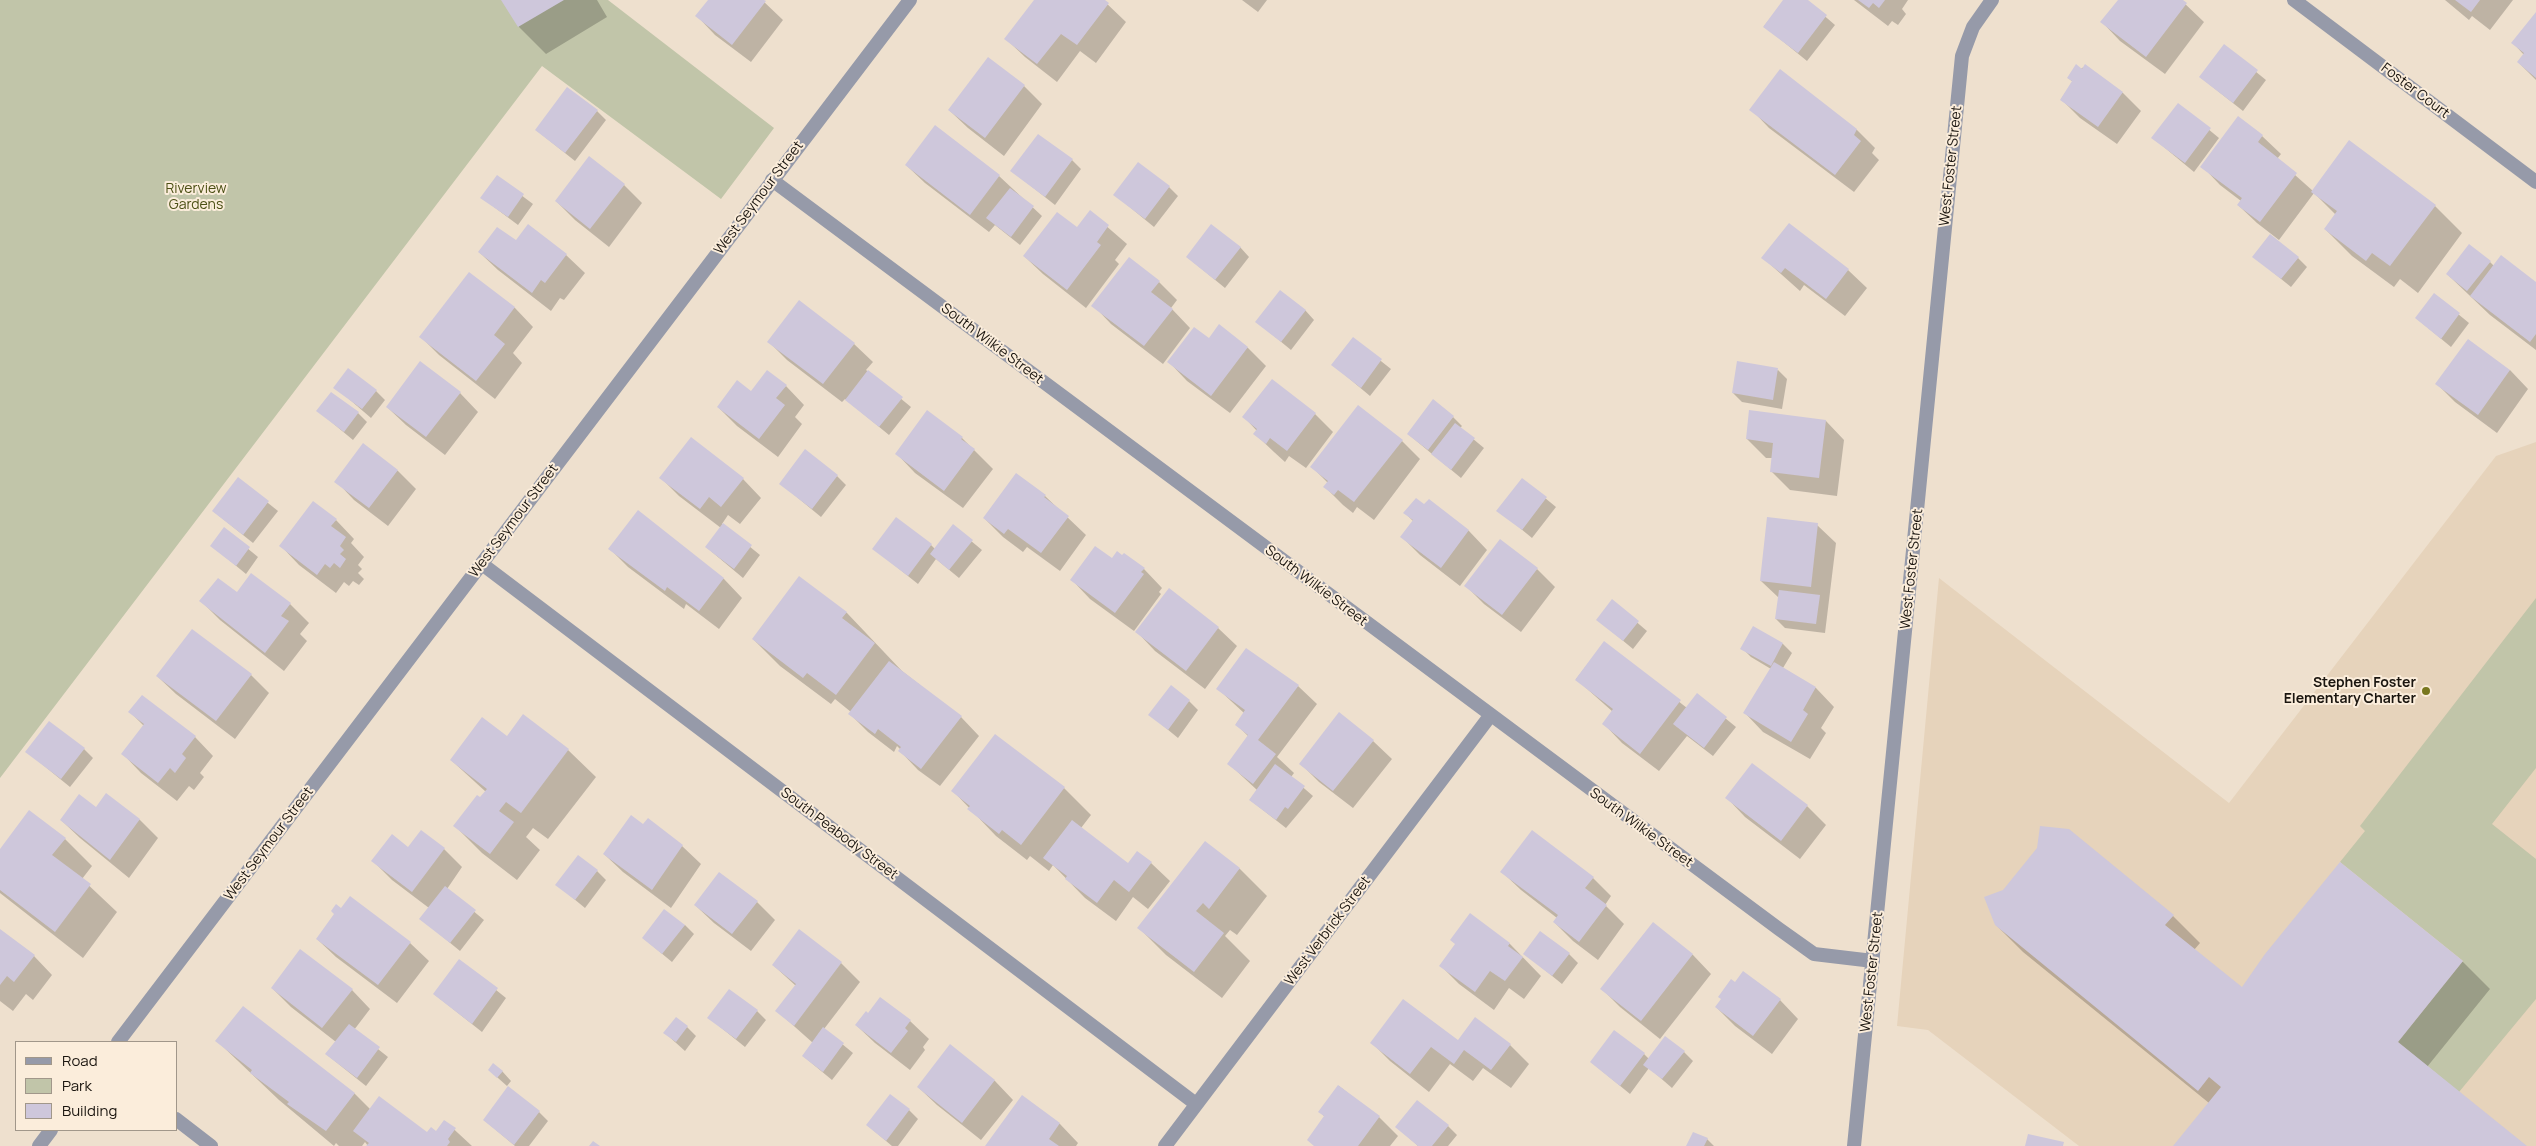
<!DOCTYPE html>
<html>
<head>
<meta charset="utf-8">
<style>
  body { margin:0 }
  #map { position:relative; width:2536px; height:1146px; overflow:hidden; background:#eee0ce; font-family:Manrope,sans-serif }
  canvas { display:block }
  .legend { position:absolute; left:15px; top:1041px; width:162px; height:90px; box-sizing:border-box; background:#fbeddb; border:1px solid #a1978a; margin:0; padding:6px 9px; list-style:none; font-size:15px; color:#1b1610 }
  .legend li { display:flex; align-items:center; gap:10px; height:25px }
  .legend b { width:25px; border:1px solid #a1978a }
</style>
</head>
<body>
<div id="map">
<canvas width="2536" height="1146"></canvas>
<ul class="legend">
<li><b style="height:6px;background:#969aa9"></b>Road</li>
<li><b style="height:14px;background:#c1c5a9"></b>Park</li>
<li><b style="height:14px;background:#cec7db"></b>Building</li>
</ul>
</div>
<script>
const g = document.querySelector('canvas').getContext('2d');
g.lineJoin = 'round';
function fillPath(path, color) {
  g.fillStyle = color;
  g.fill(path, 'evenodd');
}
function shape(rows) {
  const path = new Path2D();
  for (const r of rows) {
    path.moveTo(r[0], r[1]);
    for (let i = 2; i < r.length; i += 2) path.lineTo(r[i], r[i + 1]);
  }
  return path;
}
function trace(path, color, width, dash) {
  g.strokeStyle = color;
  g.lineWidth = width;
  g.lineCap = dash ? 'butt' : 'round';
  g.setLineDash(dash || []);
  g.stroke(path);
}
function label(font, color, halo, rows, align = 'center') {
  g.font = font + ' Manrope,sans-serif';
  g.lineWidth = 4;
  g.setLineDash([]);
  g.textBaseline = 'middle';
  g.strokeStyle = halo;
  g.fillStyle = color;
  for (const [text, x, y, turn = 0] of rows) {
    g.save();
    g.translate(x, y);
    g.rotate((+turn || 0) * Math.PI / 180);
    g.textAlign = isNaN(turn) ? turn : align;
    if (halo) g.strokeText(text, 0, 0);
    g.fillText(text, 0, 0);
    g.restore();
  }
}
fillPath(shape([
  [2536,442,2536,1146,2079,1146,1928,1030,1897,1026,1939,578,2229,803,2496,456]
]), '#e6d3bb');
fillPath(shape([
  [0,0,608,0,774,128,721,199,542,66,0,778],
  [2536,598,2536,768,2492,824,2536,859,2536,999,2459,1092,2398,1042,2463,961,2340,862,2365,831,2360,826]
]), '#c1c5a9');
fillPath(shape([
  [503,0,597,0,607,17,546,54,519,27],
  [709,0,762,0,783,20,751,62,715,35,697,16],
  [1036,0,1103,0,1126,22,1096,63,1080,51,1057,82,1025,57,1006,39],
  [1242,0,1267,0,1258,12],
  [1785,0,1806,0,1835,25,1807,61,1764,26],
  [1854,0,1908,0,1902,9,1906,14,1898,25,1892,21,1888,26],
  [2120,0,2181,0,2204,22,2165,74,2120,41,2102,22],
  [2445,0,2513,0,2490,30,2472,16,2469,20],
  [2536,14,2536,80,2518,62,2524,55,2513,43],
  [2224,46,2266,80,2243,111,2200,77],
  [2085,66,2123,93,2141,111,2117,144,2080,118,2061,99,2073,82,2068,78],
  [1780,71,1857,130,1875,148,1872,153,1879,160,1854,192,1769,128,1751,109],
  [1024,86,1042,104,1004,156,968,128,949,110],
  [2179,105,2219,138,2194,172,2153,138],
  [597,111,606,120,575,161,536,130],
  [2262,136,2281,154,2277,159,2313,191,2435,206,2462,233,2418,293,2400,279,2394,287,2352,256,2325,229,2336,215,2314,193,2279,240,2257,223,2238,205,2241,201,2220,185,2202,166],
  [1072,160,1081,169,1055,205,1012,171],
  [906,165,999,176,1042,216,1020,245,995,225,989,232,925,183],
  [497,177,533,204,518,225,482,198],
  [624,185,642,203,609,247,575,220,556,201],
  [1169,187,1178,196,1154,227,1115,195],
  [1090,212,1127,244,1115,260,1119,264,1086,308,1043,274,1024,256,1077,228],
  [516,242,566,255,585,273,564,300,560,298,551,311,498,270,479,252],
  [1240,247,1249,257,1225,288,1187,257],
  [2254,257,2298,258,2307,267,2291,287],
  [1763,258,1848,270,1867,288,1845,316,1804,285,1800,291],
  [2490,262,2494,266,2536,283,2536,350,2490,315,2447,274],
  [470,274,515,308,533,327,513,353,522,363,495,399,439,355,421,337],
  [1159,282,1177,300,1171,308,1190,328,1163,364,1111,324,1093,305],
  [2435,295,2469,323,2451,347,2416,318],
  [1305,310,1314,320,1291,350,1257,322],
  [1219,326,1248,348,1266,366,1230,413,1187,381,1169,362,1209,340],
  [1353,339,1391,369,1370,396,1333,365],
  [769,342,854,344,873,362,866,370,911,407,889,435,845,399,842,402,787,360],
  [1778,370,1787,379,1782,409,1742,402,1733,393],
  [2510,370,2528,389,2497,433,2455,402,2437,384],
  [786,386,804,405,795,417,802,424,778,457,737,426,718,407],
  [335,387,376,391,385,400,371,418],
  [460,393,478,412,445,455,406,425,387,407],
  [318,411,358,413,367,422,353,440],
  [1315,414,1333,432,1306,468,1289,456,1285,462,1274,452,1255,434,1257,431,1244,417],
  [1453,417,1462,426,1460,428,1484,448,1461,478,1408,434],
  [1826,421,1844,440,1837,496,1790,490,1771,471,1773,458,1766,458,1747,439],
  [962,438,993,469,963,508,915,473,897,454],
  [1402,441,1420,459,1374,520,1357,507,1353,513,1343,505,1325,487,1328,483,1312,467],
  [364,445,398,471,416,489,388,526,354,500,336,481],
  [837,476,846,485,821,517,781,484],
  [661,478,743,479,761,498,740,524,728,515,722,524,760,555,743,578,706,547,721,528,679,496],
  [238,479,278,511,253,543,213,511],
  [1522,479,1556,507,1532,538,1498,510],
  [1045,496,1086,535,1060,571,1027,547,1023,552,1003,537,984,518],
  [1429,501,1469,531,1487,550,1460,586,1420,555,1402,537,1413,521,1405,513,1425,506],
  [638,512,724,579,742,598,719,629,686,604,684,609,628,567,610,549],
  [336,520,354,539,351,543,364,557,358,565,362,569,358,573,364,579,359,585,353,581,349,586,344,582,336,593,299,565,281,546],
  [1817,525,1836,543,1825,633,1785,628,1776,619,1779,598,1761,581],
  [953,526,982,550,959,578,936,559,918,584,874,549,931,545,935,549],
  [224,529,258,557,246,574,212,546],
  [1122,557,1144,569,1162,588,1159,592,1161,594,1134,631,1090,599,1072,580],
  [1537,569,1555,587,1521,632,1484,604,1466,586],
  [251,575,290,604,309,623,300,634,307,641,284,671,220,620,201,601,238,593],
  [800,578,847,613,902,671,961,717,979,736,940,786,918,770,900,751,901,750,897,746,894,752,868,732,850,714,851,712,835,699,831,704,780,666,753,639],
  [1612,601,1647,631,1633,649,1598,620],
  [1218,628,1237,646,1205,689,1155,651,1137,632],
  [1754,628,1783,644,1792,653,1783,668,1816,688,1834,707,1821,728,1826,733,1810,759,1763,732,1745,713,1771,669,1751,657,1742,648],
  [1604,643,1687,708,1697,695,1736,727,1713,756,1687,736,1659,771,1622,743,1604,724,1613,712,1576,679],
  [251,675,269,693,235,739,176,694,157,676],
  [1298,686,1317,704,1277,757,1294,773,1291,777,1313,796,1286,828,1250,800,1257,790,1229,764,1249,737,1236,724,1244,713,1218,689],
  [1189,701,1198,710,1178,738,1150,715],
  [130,712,195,737,213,756,200,773,204,777,194,790,189,786,177,801,141,773,123,754,144,726],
  [523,716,568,750,596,777,548,839,533,828,526,837,540,850,517,880,482,853,455,826,486,792,451,760,507,738],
  [1373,741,1392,759,1353,808,1319,782,1300,763],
  [84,749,93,758,70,787,27,752],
  [1752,764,1807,806,1826,825,1800,859,1745,817,1727,798],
  [1064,788,1091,815,1081,828,1128,865,1151,863,1170,881,1148,909,1133,897,1116,921,1085,898,1053,865,1049,871,1030,856,1027,860,996,836,953,791],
  [106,795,140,820,158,838,129,878,80,838,61,820,96,809],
  [644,826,682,846,701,864,671,908,623,872,604,854],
  [65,839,92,866,82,879,117,912,83,958,0,893,0,851],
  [1205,843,1240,869,1267,896,1237,935,1230,930,1225,936,1250,961,1222,998,1166,955,1139,928],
  [409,848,444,849,462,867,447,889,484,920,460,951,421,919,429,908,392,880,373,861],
  [2340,864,2463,962,2490,989,2427,1067,2525,1146,2175,1146,2209,1103,2023,952,1996,925,2173,916,2200,943,2194,950,2242,989],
  [597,871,606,880,585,908,557,885],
  [1502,872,1593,878,1611,896,1605,905,1624,924,1598,960,1573,941,1554,922,1557,918,1521,890],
  [757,902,775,920,751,951,714,923,695,905],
  [1470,915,1510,944,1541,976,1524,999,1509,988,1494,1010,1459,984,1441,966,1456,944],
  [1653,924,1693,955,1711,974,1660,1039,1620,1007,1602,989],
  [685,925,694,934,672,962,643,938],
  [0,930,34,956,52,975,33,1000,26,994,13,1011,0,1001],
  [799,931,841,963,860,982,824,1029,853,1053,832,1080,803,1056,813,1043,777,1011,796,986,773,965],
  [317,939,410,943,429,961,397,1003,336,957],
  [301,951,352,990,370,1009,354,1030,388,1057,366,1086,326,1054,336,1042,291,1007,272,988],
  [1525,954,1569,954,1578,963,1562,984],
  [460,961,506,998,482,1032,434,994],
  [1735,984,1780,1000,1798,1019,1772,1054,1735,1026,1716,1007],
  [880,998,910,1021,929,1039,923,1047,925,1050,910,1070,875,1043,856,1025,868,1014],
  [757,1011,766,1020,745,1047,709,1018],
  [1475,1019,1510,1045,1529,1064,1511,1088,1483,1068,1473,1081,1450,1064,1429,1092,1390,1061,1372,1043,1458,1042],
  [687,1027,696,1036,685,1051,665,1033],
  [217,1041,354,1093,370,1109,427,1134,436,1133,445,1121,472,1146,368,1146,365,1142,362,1146,339,1146,336,1143,334,1146,279,1100],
  [950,1046,995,1081,1013,1100,981,1140,937,1105,918,1087],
  [1684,1052,1693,1061,1672,1088,1649,1068,1630,1094,1591,1062,1644,1054,1649,1059],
  [489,1070,502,1071,511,1081,507,1086],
  [1339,1086,1379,1117,1398,1136,1390,1146,1314,1146,1325,1117,1320,1112],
  [1022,1097,1060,1124,1078,1143,1076,1146,986,1146],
  [909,1110,918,1119,898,1146,892,1146,867,1125],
  [539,1112,548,1121,529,1146,515,1146,484,1120],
  [1448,1126,1457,1135,1448,1146,1418,1146,1397,1127],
  [1707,1139,1714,1146,1687,1146]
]), '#0003');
fillPath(shape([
  [501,0,564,0,518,27],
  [708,0,764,0,766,1,732,45,695,16],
  [1034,0,1105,0,1109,3,1077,45,1061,34,1037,64,1004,39],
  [1783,0,1808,0,1827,15,1798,53,1763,27],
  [1858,0,1885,0,1879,8,1873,3,1869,8],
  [2118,0,2183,0,2187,3,2146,57,2100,22],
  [2455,0,2480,0,2471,12],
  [2536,12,2536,78,2517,62,2524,53,2511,43],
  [2224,44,2258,70,2233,103,2199,77],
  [988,57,1025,85,985,138,948,110],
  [2076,64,2082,69,2085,64,2123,92,2098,127,2060,100,2072,81,2067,78],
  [1780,69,1857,129,1854,135,1861,141,1835,175,1749,110],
  [567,87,598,110,565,153,535,130],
  [2178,103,2211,128,2185,163,2151,138],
  [2238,116,2263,135,2258,142,2297,173,2260,222,2237,205,2242,198,2200,167],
  [935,125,1000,175,970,215,905,165],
  [1038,134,1073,159,1045,197,1010,171],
  [2349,140,2436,205,2390,266,2372,253,2366,261,2324,229,2337,211,2311,192],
  [589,156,625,184,590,229,555,201],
  [1138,162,1170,186,1145,219,1113,195],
  [497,175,524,194,508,217,480,198],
  [1010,188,1034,206,1011,237,986,218],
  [1090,210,1109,225,1097,242,1101,245,1067,290,1023,256,1057,212,1077,227],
  [1789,223,1849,269,1826,299,1785,268,1781,273,1761,258],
  [528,224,567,254,545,283,541,280,532,293,478,252,497,227,516,240],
  [1211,224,1241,247,1215,280,1186,257],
  [2270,234,2299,257,2281,279,2252,257],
  [2469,244,2491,261,2467,291,2446,274],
  [2501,255,2536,282,2536,334,2530,342,2470,296],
  [1129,257,1160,281,1151,292,1173,309,1144,346,1091,306],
  [469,272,515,307,494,335,505,344,476,381,419,337],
  [1280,290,1306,310,1281,342,1255,322],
  [2434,293,2460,313,2441,339,2415,318],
  [799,300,855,343,823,384,767,342],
  [1219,324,1248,347,1211,396,1167,362,1194,327,1209,338],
  [1353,337,1382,359,1361,388,1331,365],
  [2468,339,2510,370,2478,415,2435,384],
  [420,361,461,392,426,437,386,407],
  [1737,361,1778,368,1773,400,1732,393],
  [348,368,377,390,362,409,333,388],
  [767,370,787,385,776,398,785,405,759,439,717,407,737,380,751,391],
  [868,370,903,397,879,427,845,400],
  [1272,379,1316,413,1287,451,1270,438,1266,444,1253,434,1257,429,1242,417],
  [331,392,359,412,344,432,316,411],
  [1433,399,1454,416,1428,450,1407,434],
  [1358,405,1403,440,1354,502,1338,490,1334,495,1323,487,1328,481,1310,467],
  [927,410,963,437,961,439,975,449,944,491,895,454],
  [1749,410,1826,420,1819,478,1770,472,1773,443,1746,439],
  [1455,423,1475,438,1451,470,1431,454],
  [691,437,744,478,721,507,709,497,700,509,659,478],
  [363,443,398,470,369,508,334,482],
  [805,449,838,475,812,509,779,484],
  [1016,473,1046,495,1044,497,1069,516,1041,553,1008,529,1004,534,983,518],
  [238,477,269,501,243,535,212,511],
  [1522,478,1547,497,1522,530,1496,511],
  [1416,498,1424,504,1429,499,1469,530,1441,568,1400,537,1413,520,1403,513],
  [313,501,337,519,331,526,346,537,340,546,344,550,340,554,346,559,340,568,334,563,330,568,325,564,317,575,279,546],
  [638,510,724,578,699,611,667,587,665,591,608,549],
  [896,517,932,544,908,576,872,549],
  [1767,517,1818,523,1811,587,1760,581],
  [723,523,752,545,734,569,705,547],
  [953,524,973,540,949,570,930,554],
  [224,527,250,547,236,566,210,546],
  [1500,539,1538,568,1502,615,1464,586],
  [1095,546,1112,558,1117,551,1122,555,1124,553,1145,568,1141,572,1144,574,1115,613,1070,580],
  [251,573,291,603,281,616,289,621,265,653,199,601,218,578,237,592],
  [799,576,847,612,842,618,875,643,836,695,807,673,803,678,752,639],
  [1169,588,1219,627,1186,671,1135,632],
  [1779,590,1820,595,1816,624,1775,619],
  [1612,599,1639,621,1623,641,1596,620],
  [1753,626,1783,643,1771,666,1740,649],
  [192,629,252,674,216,721,156,676],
  [1604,641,1681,700,1640,754,1602,724,1613,709,1575,680],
  [1246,648,1299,685,1258,740,1276,754,1253,784,1227,764,1248,735,1235,725,1245,710,1216,689],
  [889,661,962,716,921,769,898,751,901,747,878,729,875,734,848,714],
  [1774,662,1816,687,1803,710,1808,714,1791,742,1743,713],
  [1171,685,1190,700,1168,730,1148,715],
  [1697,693,1727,717,1704,748,1673,724],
  [142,695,196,736,182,754,186,758,175,773,170,768,158,783,121,754,144,724,128,712],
  [1339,712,1374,740,1333,791,1299,764],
  [523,714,569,749,521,813,506,802,499,811,514,822,490,854,453,826,477,795,480,797,487,789,450,760,482,717,507,736],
  [49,721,85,748,61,779,25,752],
  [995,734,1065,787,1021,845,1002,830,999,834,967,809,970,806,951,791],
  [1752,763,1808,805,1781,841,1725,798],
  [1275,764,1305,786,1288,809,1285,807,1276,820,1249,800],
  [106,793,140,819,110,860,60,820,79,794,96,807],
  [29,810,66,838,52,855,91,884,55,932,0,890,0,849],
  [631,815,643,824,648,818,683,845,652,890,603,854],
  [1072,820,1128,863,1137,851,1152,862,1129,892,1114,880,1097,903,1065,879,1067,876,1043,858],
  [2040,826,2069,829,2174,915,2165,925,2242,987,2265,954,2340,862,2463,961,2398,1042,2527,1146,2173,1146,2221,1087,2209,1077,2198,1091,1995,925,1984,897,2003,890,2037,848],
  [421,830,445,848,412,892,371,861,392,834,408,847],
  [1532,830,1594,877,1585,888,1607,905,1579,942,1553,922,1558,915,1500,872],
  [1205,841,1240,868,1209,909,1203,903,1196,911,1224,933,1194,972,1137,928],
  [578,855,598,870,575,900,555,885],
  [719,872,758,901,732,934,694,905],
  [445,886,476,910,450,943,419,919],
  [350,896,411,942,378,985,316,939,334,914,331,911,336,904,341,908],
  [664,909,685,925,662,954,642,938],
  [1470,913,1510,943,1508,946,1523,957,1505,981,1490,971,1475,992,1439,966,1455,944,1450,940],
  [1653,922,1693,954,1641,1021,1600,989],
  [0,929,35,955,14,982,7,976,0,985],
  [799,929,842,962,794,1026,775,1011,796,984,772,965],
  [1540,931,1570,953,1552,976,1523,954],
  [300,949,353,989,322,1028,271,988],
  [459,959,498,988,472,1024,433,994],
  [1743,971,1781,999,1753,1036,1715,1007,1721,999,1718,997,1731,979,1735,982],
  [729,989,758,1010,736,1039,707,1018],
  [880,997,911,1020,905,1028,908,1031,891,1053,855,1025,866,1011,868,1013],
  [1403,999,1458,1040,1475,1017,1511,1044,1491,1070,1464,1050,1454,1064,1431,1047,1410,1074,1370,1043],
  [243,1006,355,1093,326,1131,287,1104,289,1102,250,1073,252,1070,215,1041],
  [676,1017,688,1026,676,1042,663,1033],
  [349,1024,380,1047,357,1078,325,1054],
  [823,1027,844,1043,823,1072,802,1056],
  [1614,1030,1645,1053,1620,1086,1590,1062],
  [1665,1036,1685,1051,1662,1079,1643,1065],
  [950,1044,995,1080,962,1123,917,1087],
  [493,1063,503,1071,497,1078,488,1070],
  [1338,1085,1380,1116,1358,1146,1314,1146,1307,1140,1324,1116,1318,1112],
  [508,1086,540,1111,514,1145,483,1120],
  [890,1094,910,1109,886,1141,866,1125],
  [1022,1095,1060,1123,1049,1139,1059,1146,985,1146],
  [379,1096,427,1132,431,1127,436,1131,444,1120,456,1128,448,1139,450,1142,447,1146,366,1146,369,1143,353,1131],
  [1417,1100,1449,1125,1432,1146,1418,1146,1395,1127],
  [1693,1132,1708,1138,1704,1146,1686,1146],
  [2028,1134,2064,1142,2063,1146,2025,1146],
  [593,1141,600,1146,589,1146]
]), '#cec7db');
trace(shape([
  [2294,0,2536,182],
  [772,180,1779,929,1814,954,1873,961],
  [482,564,1196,1104],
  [176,1119,211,1146],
  [1165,1146,1490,716],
  [1854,1146,1962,56,1973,27,1992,0]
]), '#969aa9', 14);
trace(shape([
  [118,1042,910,0],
  [39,1146,51,1130]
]), '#969aa9', 14);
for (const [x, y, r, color] of [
  [2426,691,5,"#78771e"]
]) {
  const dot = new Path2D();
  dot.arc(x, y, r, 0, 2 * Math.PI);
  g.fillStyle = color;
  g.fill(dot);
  trace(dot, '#fbeddb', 2);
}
label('14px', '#1b1610', '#fbeddb', [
  ["Foster Court",2415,91,37],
  ["West Foster Street",1951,166,-84],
  ["West Seymour Street",759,198,-53],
  ["South Wilkie Street",992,344,37],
  ["West Seymour Street",514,521,-53],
  ["West Foster Street",1912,569,-84],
  ["South Wilkie Street",1316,586,37],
  ["South Wilkie Street",1641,828,36],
  ["South Peabody Street",839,834,37],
  ["West Seymour Street",269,844,-53],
  ["West Verbrick Street",1328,931,-53],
  ["West Foster Street",1872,972,-84]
]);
label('14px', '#4c5015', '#fbeddb', [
  ["Riverview",196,189],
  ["Gardens",196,205]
]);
label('bold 14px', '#1b1610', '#fbeddb', [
  ["Stephen Foster",2416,683],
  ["Elementary Charter",2416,699]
], 'right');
</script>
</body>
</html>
